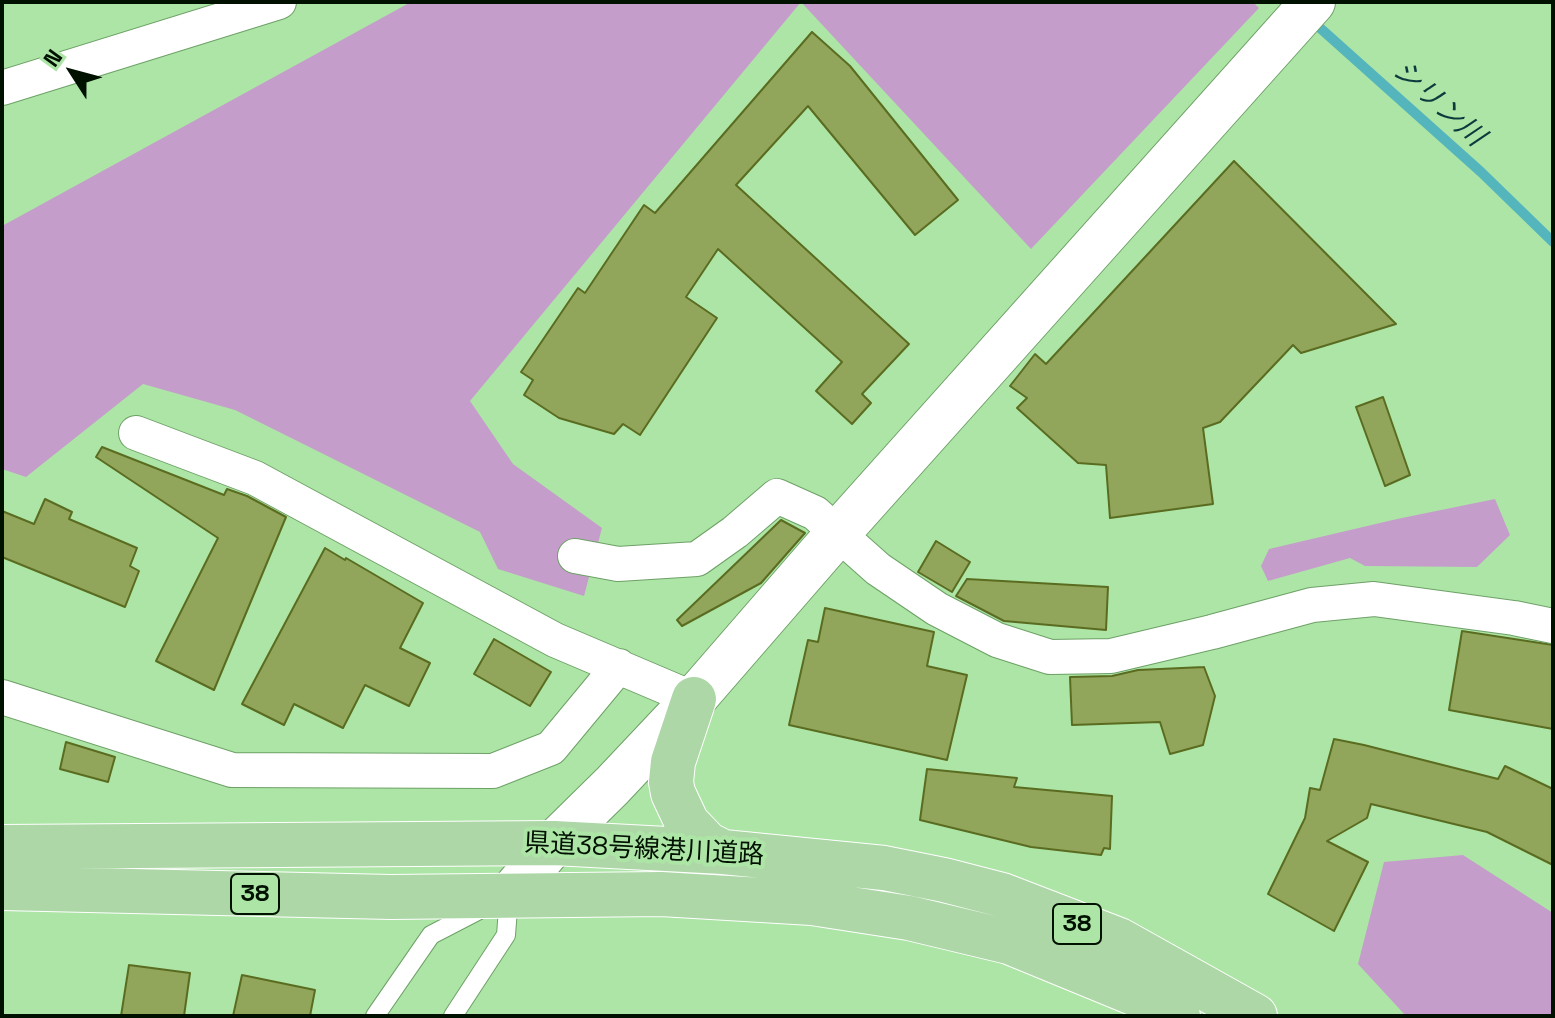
<!DOCTYPE html>
<html>
<head>
<meta charset="utf-8">
<style>
  body { margin:0 }
  #map { position:relative; width:1555px; height:1018px; overflow:hidden; background:#ade5a6; font-family:"Space Grotesk",sans-serif }
  canvas { display:block }
  .frame { position:absolute; inset:0; border:4px solid #011100; pointer-events:none }
  .north { position:absolute; left:32px; top:32px; width:80px; height:80px; -webkit-text-stroke:6px #ade5a6; paint-order:stroke; rotate:306deg; font-size:22px; font-weight:700; line-height:32px; text-align:center; color:#011100 }
  .north::after { content:''; display:block; margin:auto; width:28px; height:36px; background:#011100; clip-path:polygon(50% 0,100% 100%,50% 72%,0 100%) }
</style>
</head>
<body>
<div id="map">
<canvas width="1555" height="1018"></canvas>
<div class="frame"></div>
<div class="north">N</div>
</div>
<script>
const g = document.querySelector('canvas').getContext('2d');
g.lineJoin = 'round';
function fillPath(path, color) {
  g.fillStyle = color;
  g.fill(path, 'evenodd');
}
function shape(rows) {
  const path = new Path2D();
  for (const r of rows) {
    path.moveTo(r[0], r[1]);
    for (let i = 2; i < r.length; i += 2) path.lineTo(r[i], r[i + 1]);
  }
  return path;
}
function trace(path, color, width, dash) {
  g.strokeStyle = color;
  g.lineWidth = width;
  g.lineCap = dash ? 'butt' : 'round';
  g.setLineDash(dash || []);
  g.stroke(path);
}
function label(font, color, halo, rows, align = 'center') {
  g.font = font + ' "Space Grotesk","Noto Sans JP",sans-serif';
  g.lineWidth = 8;
  g.setLineDash([]);
  g.textBaseline = 'middle';
  g.strokeStyle = halo;
  g.fillStyle = color;
  for (const [text, x, y, turn = 0] of rows) {
    g.save();
    g.translate(x, y);
    g.rotate((+turn || 0) * Math.PI / 180);
    g.textAlign = isNaN(turn) ? turn : align;
    if (halo) g.strokeText(text, 0, 0);
    g.fillText(text, 0, 0);
    g.restore();
  }
}
fillPath(shape([
  [411,2,801,2,470,401,513,464,602,528,584,596,498,569,480,532,235,410,143,384,26,477,2,469,2,226],
  [801,2,1253,2,1259,8,1031,249],
  [1495,499,1510,535,1477,567,1365,566,1350,558,1268,581,1261,566,1269,549,1397,519],
  [1463,855,1553,913,1553,1016,1406,1016,1358,964,1384,862]
]), '#c59dcb');
trace(shape([
  [1310,19,1481,172,1553,242]
]), '#55b5bc', 10);
const building = shape([
  [812,32,850,66,958,200,915,235,808,106,736,185,909,344,862,394,871,403,852,424,816,391,842,362,718,249,686,297,717,318,640,435,623,424,614,434,559,418,524,395,533,380,521,372,578,288,585,293,644,205,655,213,812,32],
  [1234,161,1396,324,1301,353,1293,345,1220,422,1203,428,1213,504,1110,518,1106,465,1078,463,1017,408,1027,398,1010,386,1035,354,1046,364,1234,161],
  [1383,397,1410,475,1385,486,1356,407,1383,397],
  [102,447,224,495,227,489,247,496,286,517,214,690,156,661,218,538,96,457,102,447],
  [45,499,72,512,69,519,137,548,130,566,139,571,125,607,2,557,2,511,34,524,45,499],
  [781,520,805,533,761,583,682,626,677,620,781,520],
  [936,541,970,562,952,592,918,572,936,541],
  [325,548,345,560,346,558,423,603,400,648,430,663,409,706,365,685,343,728,294,704,284,725,242,704,325,548],
  [967,579,1108,587,1106,630,1004,621,956,596,967,579],
  [825,608,934,632,927,666,967,675,947,760,789,725,808,640,818,642,825,608],
  [1462,631,1553,645,1553,729,1449,710,1462,631],
  [494,639,551,672,530,706,474,674,494,639],
  [1204,667,1215,696,1203,745,1170,754,1160,722,1072,725,1070,677,1112,676,1138,670,1204,667],
  [1334,739,1364,745,1498,779,1505,766,1553,789,1553,865,1487,832,1371,804,1367,818,1327,841,1368,862,1334,931,1268,894,1305,818,1310,788,1320,790,1334,739],
  [66,742,115,757,108,782,60,769,66,742],
  [927,769,1017,778,1014,787,1112,796,1110,849,1104,848,1101,855,1031,847,920,820,927,769],
  [129,965,190,973,184,1016,121,1016,129,965],
  [242,975,315,990,310,1016,233,1016,242,975]
]);
fillPath(building, '#91a55b');
trace(building, '#5a6c20', 2);
const lane = shape([
  [375,1016,431,935,485,907],
  [453,1016,506,935,509,896]
]);
const street = shape([
  [2,88,279,2],
  [136,433,255,478,555,640,694,699],
  [575,556,618,564,697,559,735,532,777,496,815,513,878,569,937,609,997,640,1050,657,1111,656,1212,632,1312,605,1374,599,1514,618,1553,626],
  [2,697,232,770,493,771,551,748,619,666]
]);
const secondary = shape([
  [509,896,554,843,612,786,694,699,838,533,1313,2]
]);
const primary = shape([
  [694,699,673,762,671,782,673,793,687,823,707,844,723,852],
  [2,847,554,843,723,852,884,868,944,880,1002,895,1119,940,1255,1016],
  [2,888,391,897,661,894,812,903,909,918,1009,942,1138,995,1178,1016]
]);
trace(lane, '#6da166', 20);
trace(street, '#6da166', 36);
trace(secondary, '#6da166', 46);
trace(primary, '#fff', 46);
trace(lane, '#fff', 18);
trace(street, '#fff', 34);
trace(secondary, '#fff', 44);
trace(primary, '#add7a7', 44);
for (const [x, y, w] of [
  [255,894,48],
  [1077,924,48]
]) {
  const box = new Path2D();
  box.roundRect(x - w / 2, y - 20, w, 40, 6);
  g.fillStyle = '#ade5a6';
  g.fill(box);
  trace(box, '#011100', 2);
}
label('bold 24px', '#011100', null, [
  ["38",255,894],
  ["38",1077,924]
]);
label('26px', '#011100', '#ade5a6', [
  ["県道38号線港川道路",644,850,3]
]);
label('italic 28px', '#0c3a3d', '#ade5a6', [
  ["シリン川",1438,104,42]
]);
</script>
</body>
</html>
